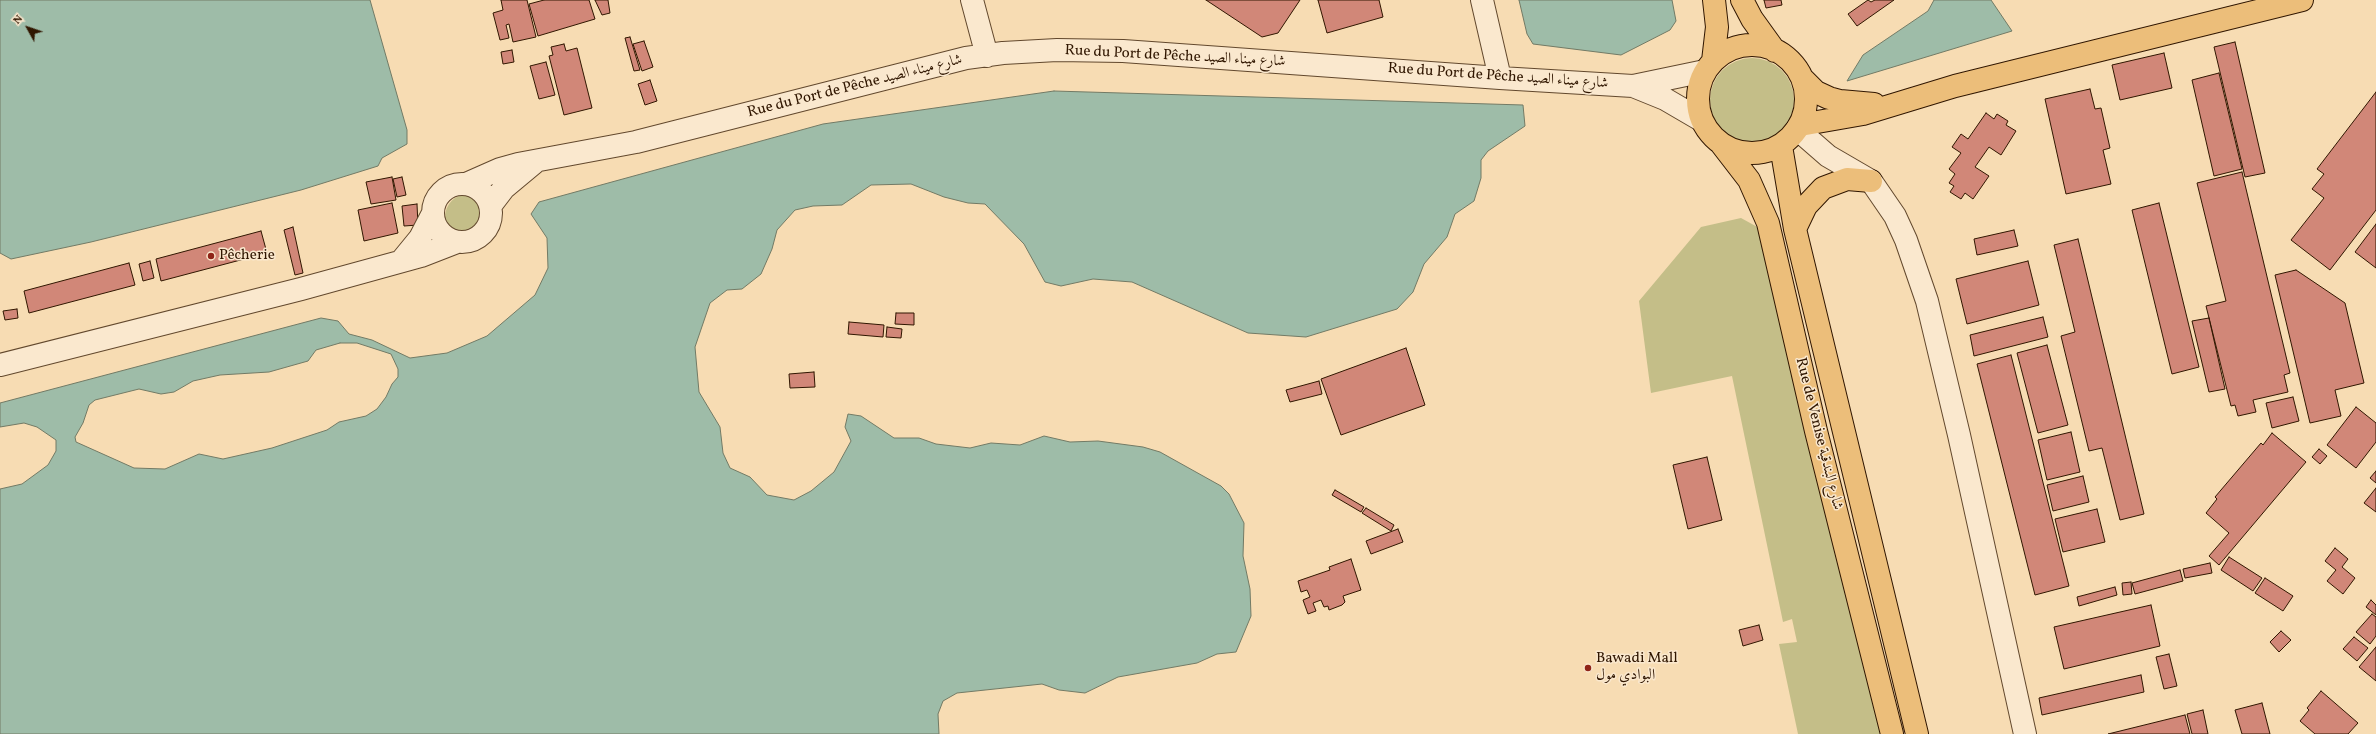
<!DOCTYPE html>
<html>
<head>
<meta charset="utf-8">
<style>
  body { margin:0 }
  #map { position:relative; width:2376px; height:734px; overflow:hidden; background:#f7dcb3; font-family:Vollkorn,serif }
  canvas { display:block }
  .north { position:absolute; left:8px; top:8px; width:40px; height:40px; -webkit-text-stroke:3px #fae8ce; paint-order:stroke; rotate:310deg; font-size:11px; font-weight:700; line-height:16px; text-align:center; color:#301600 }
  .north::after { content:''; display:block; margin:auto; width:14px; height:18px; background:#301600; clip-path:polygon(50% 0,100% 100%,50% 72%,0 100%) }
</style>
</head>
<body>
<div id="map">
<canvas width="2376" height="734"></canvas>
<div class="north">N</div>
</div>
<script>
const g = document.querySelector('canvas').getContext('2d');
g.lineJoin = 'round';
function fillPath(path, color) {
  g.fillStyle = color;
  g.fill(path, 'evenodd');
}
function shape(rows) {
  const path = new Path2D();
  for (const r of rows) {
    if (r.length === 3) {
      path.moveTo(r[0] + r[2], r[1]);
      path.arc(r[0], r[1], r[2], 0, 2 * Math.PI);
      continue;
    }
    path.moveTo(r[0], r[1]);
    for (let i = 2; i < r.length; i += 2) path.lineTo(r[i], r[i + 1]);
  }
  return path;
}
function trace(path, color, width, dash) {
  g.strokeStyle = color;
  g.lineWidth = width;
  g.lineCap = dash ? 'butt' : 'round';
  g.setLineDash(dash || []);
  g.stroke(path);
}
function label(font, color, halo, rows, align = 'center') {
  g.font = font + ' Vollkorn,Amiri,serif';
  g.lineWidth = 3;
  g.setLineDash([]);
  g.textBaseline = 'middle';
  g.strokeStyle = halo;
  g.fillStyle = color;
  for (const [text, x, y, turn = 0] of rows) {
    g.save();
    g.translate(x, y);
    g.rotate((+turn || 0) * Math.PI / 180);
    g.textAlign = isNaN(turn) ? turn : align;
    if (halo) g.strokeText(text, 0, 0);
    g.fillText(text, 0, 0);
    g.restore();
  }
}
fillPath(shape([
  [1752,100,42],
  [468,217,23],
  [1741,218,1761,229,1884,734,1798,734,1779,644,1797,642,1792,619,1783,622,1732,376,1651,393,1639,301,1701,227]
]), '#c4be88');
const water = shape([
  [0,0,370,0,407,130,407,144,382,158,378,166,301,190,91,242,11,259,0,253,0,0],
  [1519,0,1672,0,1676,21,1670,30,1621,55,1533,44,1527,34,1519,0],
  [1934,0,1991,0,2012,31,1847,81,1863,55,1928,11,1934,0],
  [1054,91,1523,105,1525,126,1488,151,1481,160,1481,178,1474,201,1455,214,1447,237,1424,264,1413,292,1397,309,1306,337,1248,333,1132,282,1093,279,1061,286,1045,282,1024,244,985,204,968,203,944,197,911,184,871,185,842,205,813,206,795,210,777,230,772,249,761,274,742,289,727,290,710,303,695,347,699,392,720,427,723,453,730,468,750,477,767,495,794,500,811,491,834,472,851,441,845,427,848,414,861,416,894,438,919,438,936,444,970,448,991,443,1020,445,1044,436,1070,442,1098,441,1143,447,1160,452,1221,486,1229,494,1244,523,1243,556,1250,589,1251,616,1236,652,1217,654,1197,663,1118,677,1085,693,1059,690,1042,684,957,693,943,701,938,714,939,734,0,734,0,489,22,484,48,465,56,451,56,440,37,427,24,423,0,427,0,403,321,318,338,321,349,334,372,340,410,358,447,353,487,336,535,295,548,268,547,238,531,214,539,202,823,124,1054,91],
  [340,343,357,343,391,354,398,369,398,377,392,384,386,397,377,409,366,416,339,422,327,430,272,448,223,459,199,454,165,469,134,468,76,442,75,437,83,423,89,405,95,400,139,389,161,394,174,392,193,381,220,375,269,372,308,361,316,350,340,343]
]);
fillPath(water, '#9ebca8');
trace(water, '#727a65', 1);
const building = shape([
  [501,0,527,0,536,37,513,42,509,24,506,25,509,38,500,40,493,13,503,10,501,0],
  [544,0,589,0,595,19,538,36,529,4,544,0],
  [595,0,608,0,610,13,602,15,595,0],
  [1206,0,1300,0,1278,33,1262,37,1206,0],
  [1318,0,1379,0,1383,17,1327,33,1318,0],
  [1764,0,1781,0,1782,5,1766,8,1764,0],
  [1868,0,1871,2,1875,0,1894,0,1857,26,1848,14,1868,0],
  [630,37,640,70,634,71,625,38,630,37],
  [644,41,653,67,642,71,633,44,644,41],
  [2235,42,2265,173,2245,177,2214,47,2235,42],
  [564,44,566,51,577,48,592,108,564,115,549,56,553,55,551,47,564,44],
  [512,50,514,62,503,64,501,52,512,50],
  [2164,53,2172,88,2120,100,2112,65,2164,53],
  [546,62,555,95,539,99,530,66,546,62],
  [2219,73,2242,169,2214,176,2192,80,2219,73],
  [650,80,657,101,645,105,638,84,650,80],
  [2090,89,2095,109,2101,108,2110,148,2103,150,2111,184,2066,194,2045,99,2090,89],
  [2376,92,2376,210,2330,270,2291,240,2324,198,2312,189,2324,174,2317,169,2376,92],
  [1986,113,1994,119,1997,114,2008,121,2006,125,2016,131,2001,155,1989,147,1975,167,1989,176,1973,199,1965,193,1961,199,1950,192,1954,186,1949,183,1955,174,1949,169,1961,153,1952,147,1961,134,1968,139,1986,113],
  [2242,172,2290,373,2284,375,2288,392,2253,400,2256,412,2238,416,2235,405,2231,406,2206,306,2226,301,2197,183,2242,172],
  [392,177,396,200,371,204,366,182,392,177],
  [402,177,406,195,397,197,393,179,402,177],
  [392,203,398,233,364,241,358,210,392,203],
  [2159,203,2199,367,2172,374,2132,210,2159,203],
  [417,204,418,225,404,226,402,206,417,204],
  [2376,224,2376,268,2355,252,2376,224],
  [293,227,303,273,295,275,284,230,293,227],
  [2014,230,2018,246,1977,255,1974,239,2014,230],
  [261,231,267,253,161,281,156,259,261,231],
  [2078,239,2144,514,2120,520,2102,448,2089,451,2061,336,2075,332,2054,245,2078,239],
  [150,261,154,278,143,281,139,264,150,261],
  [2028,261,2039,305,1967,324,1956,279,2028,261],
  [129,263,135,285,29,313,24,291,129,263],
  [2296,270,2345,303,2364,383,2335,390,2341,416,2310,423,2275,275,2296,270],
  [17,309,18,318,5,320,3,311,17,309],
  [896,313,914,313,914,325,895,324,896,313],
  [2043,317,2048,337,1974,356,1970,335,2043,317],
  [2209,318,2225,389,2209,392,2192,321,2209,318],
  [849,322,884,325,883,337,848,334,849,322],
  [887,327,902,329,901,338,886,337,887,327],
  [2047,345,2068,425,2038,433,2017,353,2047,345],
  [1406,348,1425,405,1341,435,1321,379,1406,348],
  [2011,355,2069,586,2035,595,1977,364,2011,355],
  [814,372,815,387,790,388,789,374,814,372],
  [1319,381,1322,394,1290,402,1286,390,1319,381],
  [2293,397,2299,421,2272,428,2266,403,2293,397],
  [2356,407,2376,423,2376,442,2356,468,2327,445,2356,407],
  [2071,432,2080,472,2047,480,2038,440,2071,432],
  [2272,433,2306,462,2219,565,2209,556,2229,533,2206,513,2217,499,2215,497,2261,443,2263,445,2272,433],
  [2319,449,2327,456,2320,464,2312,457,2319,449],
  [1707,457,1722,520,1688,529,1673,465,1707,457],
  [2376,471,2376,483,2370,478,2376,471],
  [2083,476,2089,502,2053,511,2047,485,2083,476],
  [2376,488,2376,512,2364,503,2376,488],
  [1335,490,1364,507,1361,512,1332,495,1335,490],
  [1366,508,1394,525,1391,531,1362,513,1366,508],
  [2097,509,2105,542,2063,552,2055,519,2097,509],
  [1398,529,1403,542,1371,554,1366,541,1398,529],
  [2335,548,2348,559,2342,567,2355,578,2343,594,2327,581,2336,570,2325,561,2335,548],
  [2229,557,2262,578,2253,591,2221,570,2229,557],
  [1351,559,1361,590,1343,596,1345,602,1342,605,1329,610,1328,606,1324,607,1321,600,1313,603,1316,611,1308,614,1303,600,1310,597,1307,590,1301,592,1298,581,1330,570,1329,567,1351,559],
  [2210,563,2212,573,2185,578,2183,569,2210,563],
  [2180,570,2183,581,2135,594,2132,583,2180,570],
  [2265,578,2293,596,2283,611,2255,593,2265,578],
  [2131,582,2132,594,2123,595,2122,583,2131,582],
  [2115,587,2117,595,2079,606,2077,597,2115,587],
  [2371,600,2376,605,2376,615,2366,607,2371,600],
  [2151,605,2160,646,2064,669,2054,627,2151,605],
  [2372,614,2376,617,2376,636,2370,644,2356,632,2372,614],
  [1759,625,1763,640,1743,646,1739,630,1759,625],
  [2281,631,2291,640,2279,652,2270,642,2281,631],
  [2354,637,2368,648,2357,661,2343,649,2354,637],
  [2376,647,2376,681,2359,667,2376,647],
  [2169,654,2177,686,2164,689,2156,657,2169,654],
  [2141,675,2144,692,2042,715,2039,698,2141,675],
  [2321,691,2358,723,2348,734,2315,734,2300,721,2309,710,2307,708,2321,691],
  [2262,703,2270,734,2242,734,2235,710,2262,703],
  [2203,710,2208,734,2192,734,2187,714,2203,710],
  [2185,715,2190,734,2108,734,2185,715]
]);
fillPath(building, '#d18778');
trace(building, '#301600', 1);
const minor = shape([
  [972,0,987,56],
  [1482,0,1500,78],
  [1633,86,1665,99,1701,120],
  [1797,129,1828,156,1871,181,1895,216,1906,240,1927,301,1959,435,2025,734],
  [462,213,29],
  [466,184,500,169,518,164,636,142,966,58,1003,53,1057,50,1123,51,1500,78,1633,86,1705,71],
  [491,205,504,188,534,163],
  [402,260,420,238,433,213],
  [0,365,301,289,421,256,457,242]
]);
const major = shape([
  [1742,0,1752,19,1775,51],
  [1752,99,54],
  [1713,61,1717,27,1714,0],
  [1804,80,1816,92,1829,98,1840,101,1874,104],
  [1800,125,1863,114,1955,86,2302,0],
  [1722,145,1749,180,1768,223,1816,431,1892,734],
  [1781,146,1795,229,1917,734],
  [1795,229,1806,206,1823,188,1847,179,1871,181]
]);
trace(minor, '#62482d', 24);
trace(major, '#301600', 24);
trace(minor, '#fae8ce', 22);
trace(major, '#ecbe7a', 22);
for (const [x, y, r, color] of [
  [211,256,4,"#8f2418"],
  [1588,668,4,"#8f2418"]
]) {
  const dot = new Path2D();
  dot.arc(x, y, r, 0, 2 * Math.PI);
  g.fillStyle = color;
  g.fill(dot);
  trace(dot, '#fae8ce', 1.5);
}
label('15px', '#301600', '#fae8ce', [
  ["Rue du Port de Pêche شارع ميناء الصيد",1175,57,3],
  ["Rue du Port de Pêche شارع ميناء الصيد",1498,77,4],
  ["Rue du Port de Pêche شارع ميناء الصيد",855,87,-14],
  ["Rue de Venise شارع البندقية",1818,434,76]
]);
label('15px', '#301600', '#fae8ce', [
  ["Pêcherie",219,256],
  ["Bawadi Mall",1596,659],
  ["البوادي مول",1596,676]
], 'left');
</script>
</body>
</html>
